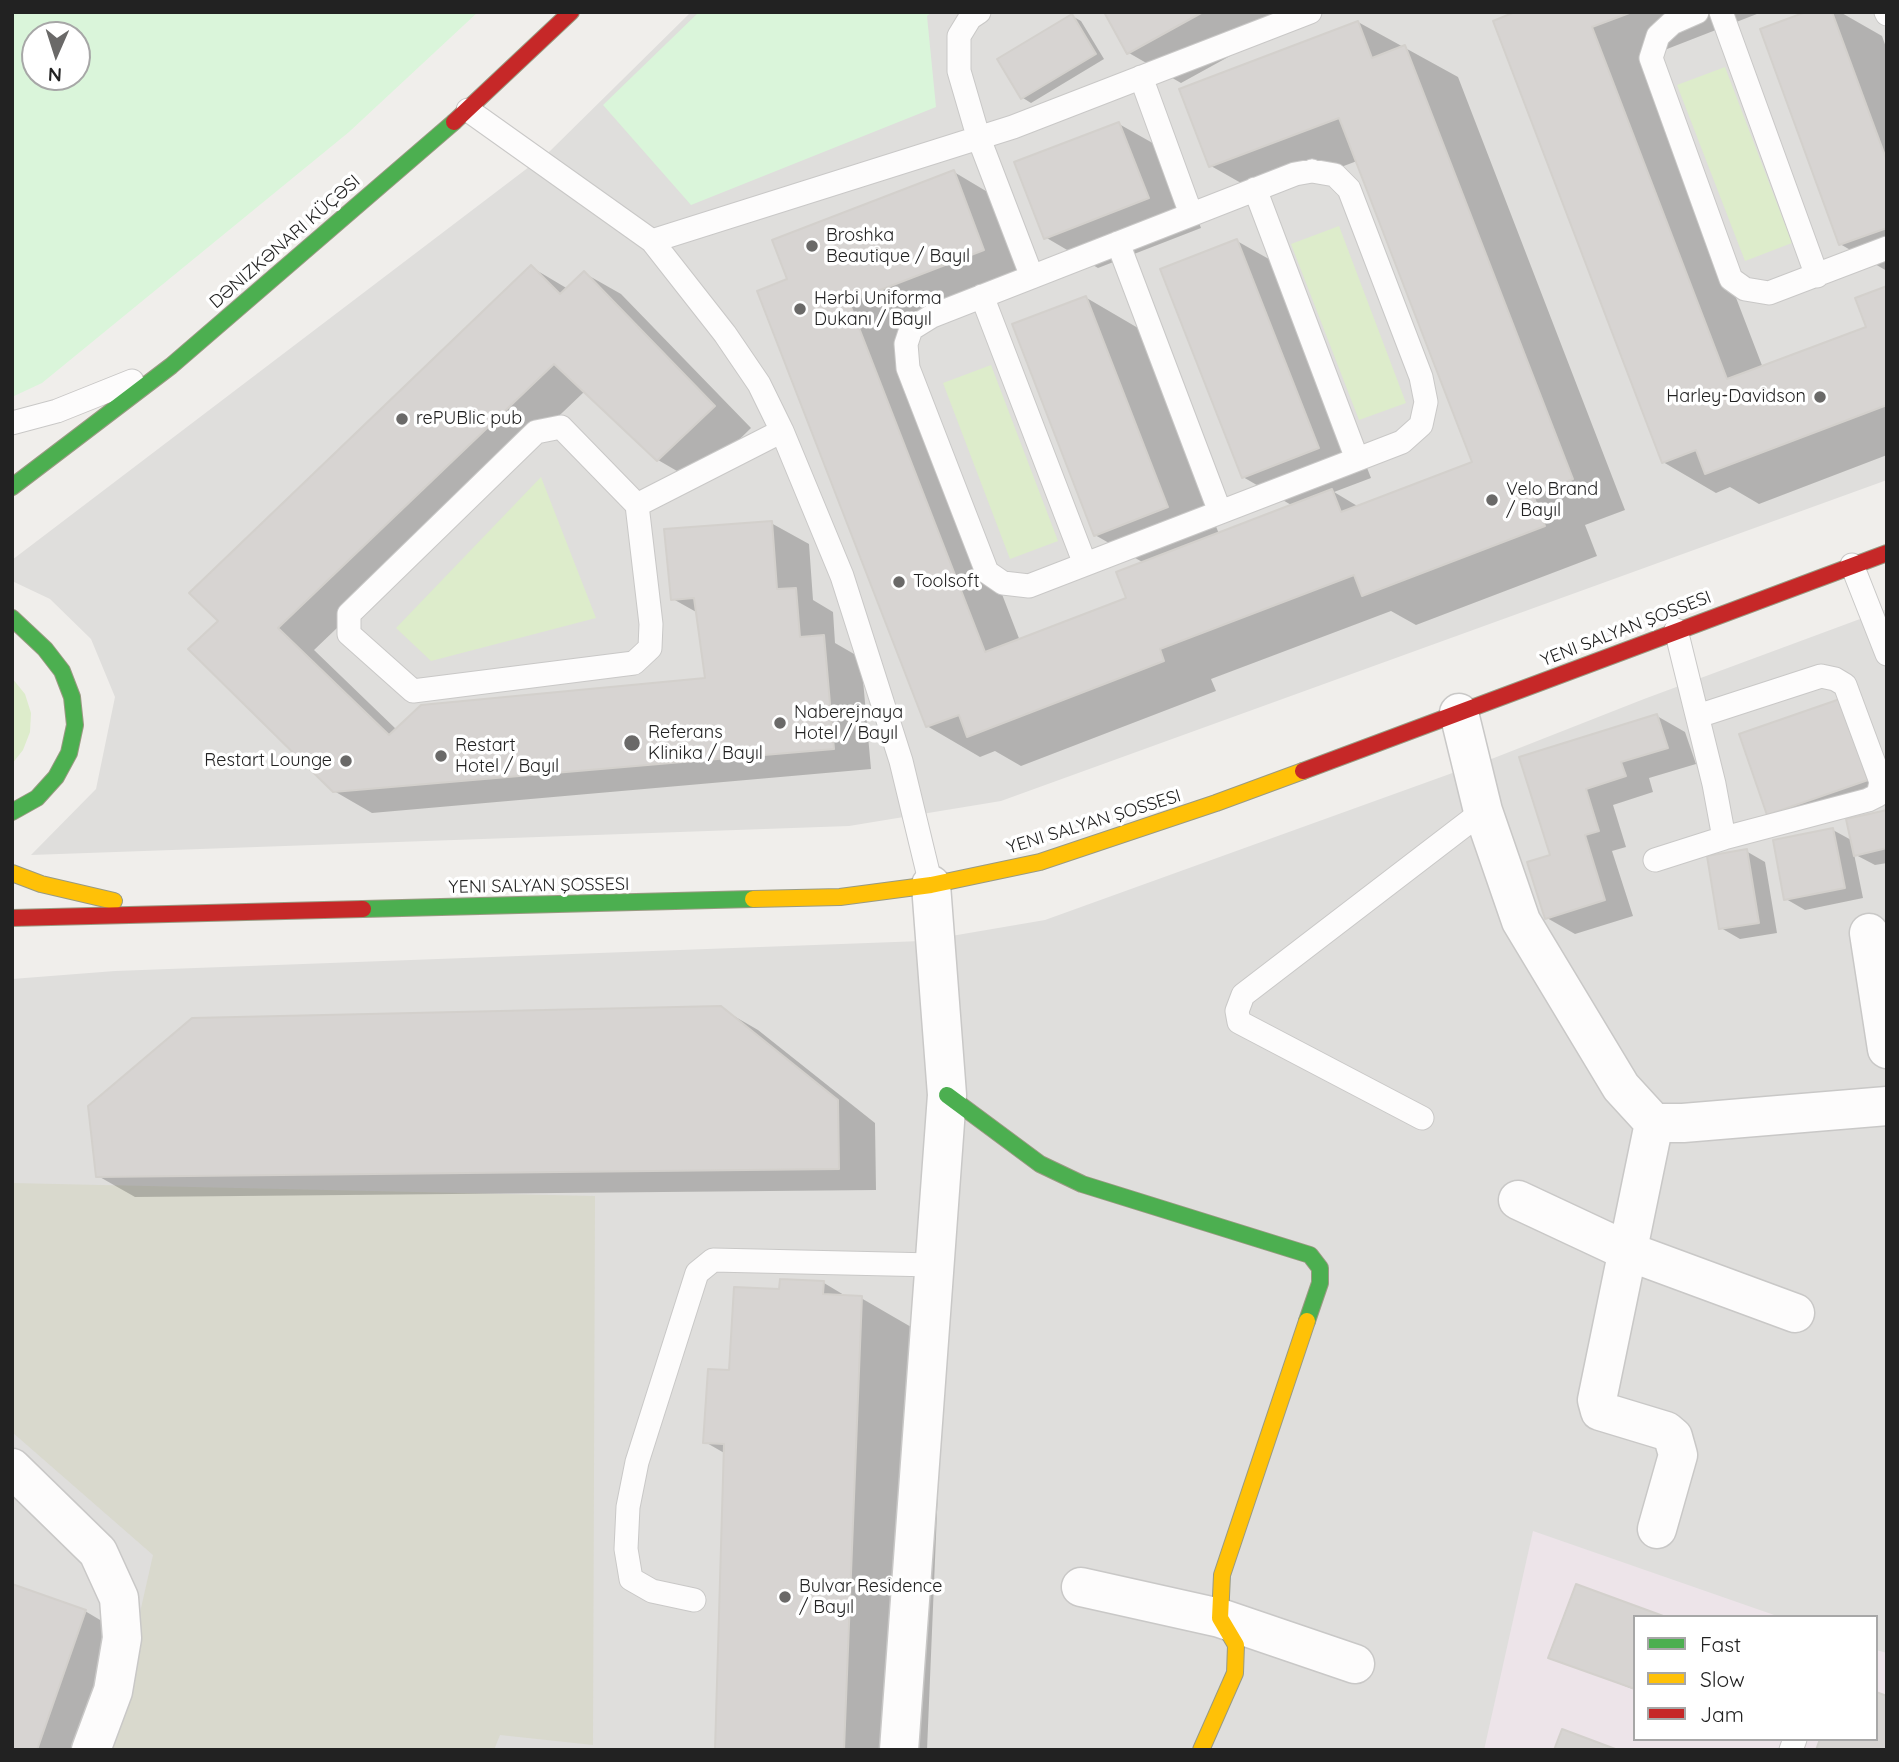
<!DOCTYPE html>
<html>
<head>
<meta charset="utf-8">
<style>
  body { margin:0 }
  #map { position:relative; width:1899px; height:1762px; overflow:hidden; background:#f0eeeb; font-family:Quicksand,sans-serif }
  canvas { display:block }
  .frame { position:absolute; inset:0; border:14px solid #222; pointer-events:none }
  .legend { position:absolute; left:1633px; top:1615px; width:245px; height:126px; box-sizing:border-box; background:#fff; border:2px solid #a7a7a7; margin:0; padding:9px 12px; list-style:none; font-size:21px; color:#222 }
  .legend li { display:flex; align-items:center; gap:14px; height:35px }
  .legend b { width:35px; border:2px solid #a7a7a7 }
  .north { position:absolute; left:21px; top:21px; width:70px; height:70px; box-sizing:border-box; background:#fff; border:2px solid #a7a7a7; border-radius:50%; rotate:183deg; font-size:19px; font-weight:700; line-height:28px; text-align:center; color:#222 }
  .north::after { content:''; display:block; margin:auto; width:24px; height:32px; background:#6a6968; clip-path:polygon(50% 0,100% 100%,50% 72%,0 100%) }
</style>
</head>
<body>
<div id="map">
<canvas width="1899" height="1762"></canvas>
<div class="frame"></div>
<ul class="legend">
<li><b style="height:9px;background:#4caf50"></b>Fast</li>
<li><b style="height:9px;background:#ffc107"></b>Slow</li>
<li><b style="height:9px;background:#c62828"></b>Jam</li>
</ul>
<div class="north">N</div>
</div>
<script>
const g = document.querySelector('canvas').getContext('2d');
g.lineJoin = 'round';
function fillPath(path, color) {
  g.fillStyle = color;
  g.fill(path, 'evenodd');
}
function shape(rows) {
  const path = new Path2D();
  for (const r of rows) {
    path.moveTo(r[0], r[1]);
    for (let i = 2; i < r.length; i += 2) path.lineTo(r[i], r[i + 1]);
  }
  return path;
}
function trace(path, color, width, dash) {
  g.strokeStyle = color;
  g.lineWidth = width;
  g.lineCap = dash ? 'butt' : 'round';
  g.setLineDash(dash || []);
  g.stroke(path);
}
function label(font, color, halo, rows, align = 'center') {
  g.font = font + ' Quicksand,sans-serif';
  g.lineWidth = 7;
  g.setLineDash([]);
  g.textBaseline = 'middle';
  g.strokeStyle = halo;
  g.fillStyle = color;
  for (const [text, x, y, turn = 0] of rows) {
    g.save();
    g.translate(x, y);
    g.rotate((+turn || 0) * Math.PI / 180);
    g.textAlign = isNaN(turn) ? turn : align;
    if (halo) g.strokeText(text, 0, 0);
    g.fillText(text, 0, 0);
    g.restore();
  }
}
fillPath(shape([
  [691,12,1887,12,1887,480,1001,801,849,826,31,855,96,789,115,697,91,639,50,599,12,581,12,560,550,151],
  [1887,609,1887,1750,12,1750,12,979,115,971,922,941,1045,920,1494,758,1644,699],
  [1635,1617,1876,1617,1876,1739,1635,1739]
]), '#dfdedc');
fillPath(shape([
  [1533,1531,1780,1617,1635,1617,1635,1739,1876,1739,1876,1650,1887,1653,1887,1750,1484,1750]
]), '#ede4e9');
fillPath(shape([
  [12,1183,595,1196,593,1745,500,1735,494,1750,109,1750,153,1555,12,1432]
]), '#d9d9cd');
fillPath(shape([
  [1725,67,1792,243,1745,261,1677,85],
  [1339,226,1406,403,1359,420,1291,244],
  [991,365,1058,541,1010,559,943,383],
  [541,477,596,618,431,661,396,628],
  [12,678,25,694,31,713,30,732,23,750,12,764]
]), '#ddeccb');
fillPath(shape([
  [12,12,478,12,349,132,42,383,12,397],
  [35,35,77,35,77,77,35,77],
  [699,12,932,12,927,16,936,107,691,205,603,105]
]), '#daf5da');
fillPath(shape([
  [1106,12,1310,12,1181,83,1129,53],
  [1520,12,1762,12,1644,58,1763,368,1868,328,1887,288,1887,455,1759,504,1730,487,1716,493,1663,462],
  [1811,12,1840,12,1882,36,1887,50,1887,271,1840,244],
  [1072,16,1081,21,1104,59,1031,103,1023,98],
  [1358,22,1458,77,1625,510,1585,525,1597,556,1416,625,1391,611,1211,679,1216,691,1021,766,995,751,980,757,927,726,790,280,954,172,1006,203,1036,280,901,332,1020,641,1128,599,1144,563,1095,535,1085,297,1138,328,1219,534,1293,506,1243,477,1237,241,1290,271,1371,478,1334,492,1359,507,1474,463,1357,161,1264,196,1211,166],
  [1119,124,1172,154,1201,228,1098,268,1045,237],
  [531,267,568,289,584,273,621,294,751,428,696,482,658,460,585,391,314,650,397,730,707,679,698,613,673,599,771,523,809,544,813,600,833,612,835,643,861,658,871,769,372,813,334,791,221,621],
  [1657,716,1685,732,1696,764,1649,778,1653,792,1613,805,1626,847,1612,851,1633,916,1575,934,1547,918,1552,856,1521,758],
  [1869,717,1887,799,1797,830,1768,814],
  [1887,812,1887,863,1875,865,1854,854,1863,898,1805,910,1786,899,1833,830,1853,841],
  [1746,851,1765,862,1777,933,1740,939,1721,928],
  [720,1008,758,1030,875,1123,876,1190,135,1197,98,1176],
  [782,1281,824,1283,849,1298,861,1298,944,1346,927,1750,716,1750,726,1454,705,1442,730,1372,781,1291],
  [1577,1586,1635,1617,1635,1690,1551,1657],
  [85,1611,122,1633,82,1750,12,1750]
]), '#0003');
const building = shape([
  [1104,12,1203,12,1127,54,1104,12],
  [1515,12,1632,12,1592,27,1727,379,1866,327,1855,298,1887,286,1887,405,1705,474,1696,450,1662,463,1493,21,1515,12],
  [1806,12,1832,12,1887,161,1887,228,1839,245,1760,29,1806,12],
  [1072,14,1096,54,1021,99,997,59,1072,14],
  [1358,21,1372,58,1405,45,1573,479,1533,495,1545,526,1362,596,1354,575,1160,649,1164,661,967,737,959,715,926,727,757,291,787,279,772,240,954,170,984,250,849,302,985,652,1126,598,1116,572,1332,489,1341,512,1472,462,1339,118,1209,167,1179,89,1358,21],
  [1119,122,1149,198,1044,239,1014,162,1119,122],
  [1237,239,1319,448,1242,478,1160,269,1237,239],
  [531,265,560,294,584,271,715,406,657,461,554,364,278,628,389,735,421,705,705,678,694,598,671,600,664,529,772,521,777,589,796,588,800,637,824,635,834,749,333,792,188,649,218,621,189,593,531,265],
  [1086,296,1168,507,1094,536,1012,324,1086,296],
  [1840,699,1868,780,1767,815,1739,734,1840,699],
  [1657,714,1668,748,1621,762,1626,776,1586,789,1599,831,1585,835,1605,900,1545,919,1527,862,1550,855,1519,757,1657,714],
  [1887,810,1887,848,1854,856,1846,819,1887,810],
  [1833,828,1845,888,1784,900,1773,840,1833,828],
  [1747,849,1759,923,1719,929,1707,856,1747,849],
  [721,1006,838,1100,839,1169,96,1177,88,1106,192,1018,721,1006],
  [780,1279,824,1281,823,1294,862,1296,844,1750,715,1750,724,1444,703,1443,708,1369,729,1370,734,1287,779,1289,780,1279],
  [12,1584,86,1610,37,1750,12,1750,12,1584],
  [1576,1584,1666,1617,1635,1617,1635,1689,1548,1658,1576,1584],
  [1876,1692,1887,1696,1887,1750,1816,1750,1820,1739,1876,1739,1876,1692],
  [1562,1729,1618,1750,1554,1750,1562,1729]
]);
fillPath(building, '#d7d4d2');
trace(building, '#d3d0cc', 2);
const lane = shape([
  [979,12,970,18,959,36,959,71,978,136,1032,277],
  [1697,12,1672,23,1658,36,1651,58,1731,279,1745,289,1769,293,1887,248],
  [1721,12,1817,276],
  [1886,12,1887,14],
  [1141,77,1191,214],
  [468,110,652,241,725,334,759,384,782,431,842,576,901,761,931,885],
  [1312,171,1335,175,1349,189,1421,377,1426,402,1421,425,1402,442,1029,586,1003,583,987,572,908,368,906,344,911,329,932,316,1295,174,1312,171],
  [1255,189,1357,459],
  [652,241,1013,127,1310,12],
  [1118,243,1220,512],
  [982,296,1085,564],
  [12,423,57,411,132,381],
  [561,427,637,505,651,624,650,648,634,663,413,691,349,634,349,614,536,432,561,427],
  [637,505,782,431],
  [1852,565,1887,654],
  [1698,716,1821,676,1835,679,1845,685,1881,782,1878,795,1868,800,1724,838],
  [1655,860,1724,838,1714,784,1676,630],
  [1422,1118,1239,1022,1237,1011,1243,995,1483,811],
  [694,1600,652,1591,631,1579,626,1549,628,1507,637,1462,697,1273,713,1260,933,1265],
  [1791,1750,1795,1739]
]);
const street = shape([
  [1459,713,1483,811,1521,921,1621,1087,1654,1123,1683,1123,1887,1106],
  [1869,933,1887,1049],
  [1654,1123,1597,1400,1600,1411,1666,1431,1673,1437,1678,1455,1657,1529],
  [1518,1200,1627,1251,1795,1313],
  [12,1468,98,1552,119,1598,122,1638,113,1691,91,1750],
  [1081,1587,1220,1618,1355,1664],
  [899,1750,947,1095,931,885]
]);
const fast = shape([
  [12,487,171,366,454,122],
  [12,618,45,649,62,671,72,697,75,725,69,753,56,777,37,798,12,812],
  [363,909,753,899],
  [947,1095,1040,1164,1082,1184,1310,1255,1320,1268,1320,1283,1307,1321]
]);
const slow = shape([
  [12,873,41,884,114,901],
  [753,899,840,897,931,885,1040,862,1216,803,1303,771],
  [1201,1750,1235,1673,1236,1645,1220,1618,1222,1575,1307,1321]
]);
const jam = shape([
  [454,122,571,12],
  [1303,771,1887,553],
  [12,918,363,909]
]);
trace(lane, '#c9c8c7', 25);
trace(street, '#c9c8c7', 41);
trace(fast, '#999a82', 18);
trace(slow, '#999a82', 18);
trace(jam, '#999a82', 18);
trace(lane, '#fdfcfc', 23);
trace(street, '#fdfcfc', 38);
trace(fast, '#4caf50', 16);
trace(slow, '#ffc107', 16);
trace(jam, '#c62828', 16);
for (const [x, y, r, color] of [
  [812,246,7,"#6a6968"],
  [800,309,7,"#6a6968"],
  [1820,397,7,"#6a6968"],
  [402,419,7,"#6a6968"],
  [1492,500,7,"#6a6968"],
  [899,582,7,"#6a6968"],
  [780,723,7,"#6a6968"],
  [632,743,9,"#6a6968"],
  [441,756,7,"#6a6968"],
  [346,761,7,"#6a6968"],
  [785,1597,7,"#6a6968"]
]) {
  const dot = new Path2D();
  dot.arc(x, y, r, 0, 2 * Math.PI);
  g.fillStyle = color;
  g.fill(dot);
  trace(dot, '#fff', 2.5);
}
label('18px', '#222', '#fff', [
  ["Broshka",826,236],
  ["Beautique / Bayıl",826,257],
  ["Hərbi Uniforma",814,299],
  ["Dukanı / Bayıl",814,320],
  ["Harley-Davidson",1806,397,"right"],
  ["rePUBlic pub",416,419],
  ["Velo Brand",1506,490],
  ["/ Bayıl",1506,511],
  ["Toolsoft",913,582],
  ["Naberejnaya",794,713],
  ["Hotel / Bayıl",794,734],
  ["Referans",648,733],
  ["Klinika / Bayıl",648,754],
  ["Restart",455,746],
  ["Hotel / Bayıl",455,767],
  ["Restart Lounge",332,761,"right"],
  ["Bulvar Residence",799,1587],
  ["/ Bayıl",799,1608]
], 'left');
label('18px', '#222', '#fff', [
  ["DƏNIZKƏNARI KÜÇƏSI",285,242,-41],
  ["YENI SALYAN ŞOSSESI",1626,629,-21],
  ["YENI SALYAN ŞOSSESI",1094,822,-17],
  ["YENI SALYAN ŞOSSESI",539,886,-1]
]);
</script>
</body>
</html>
